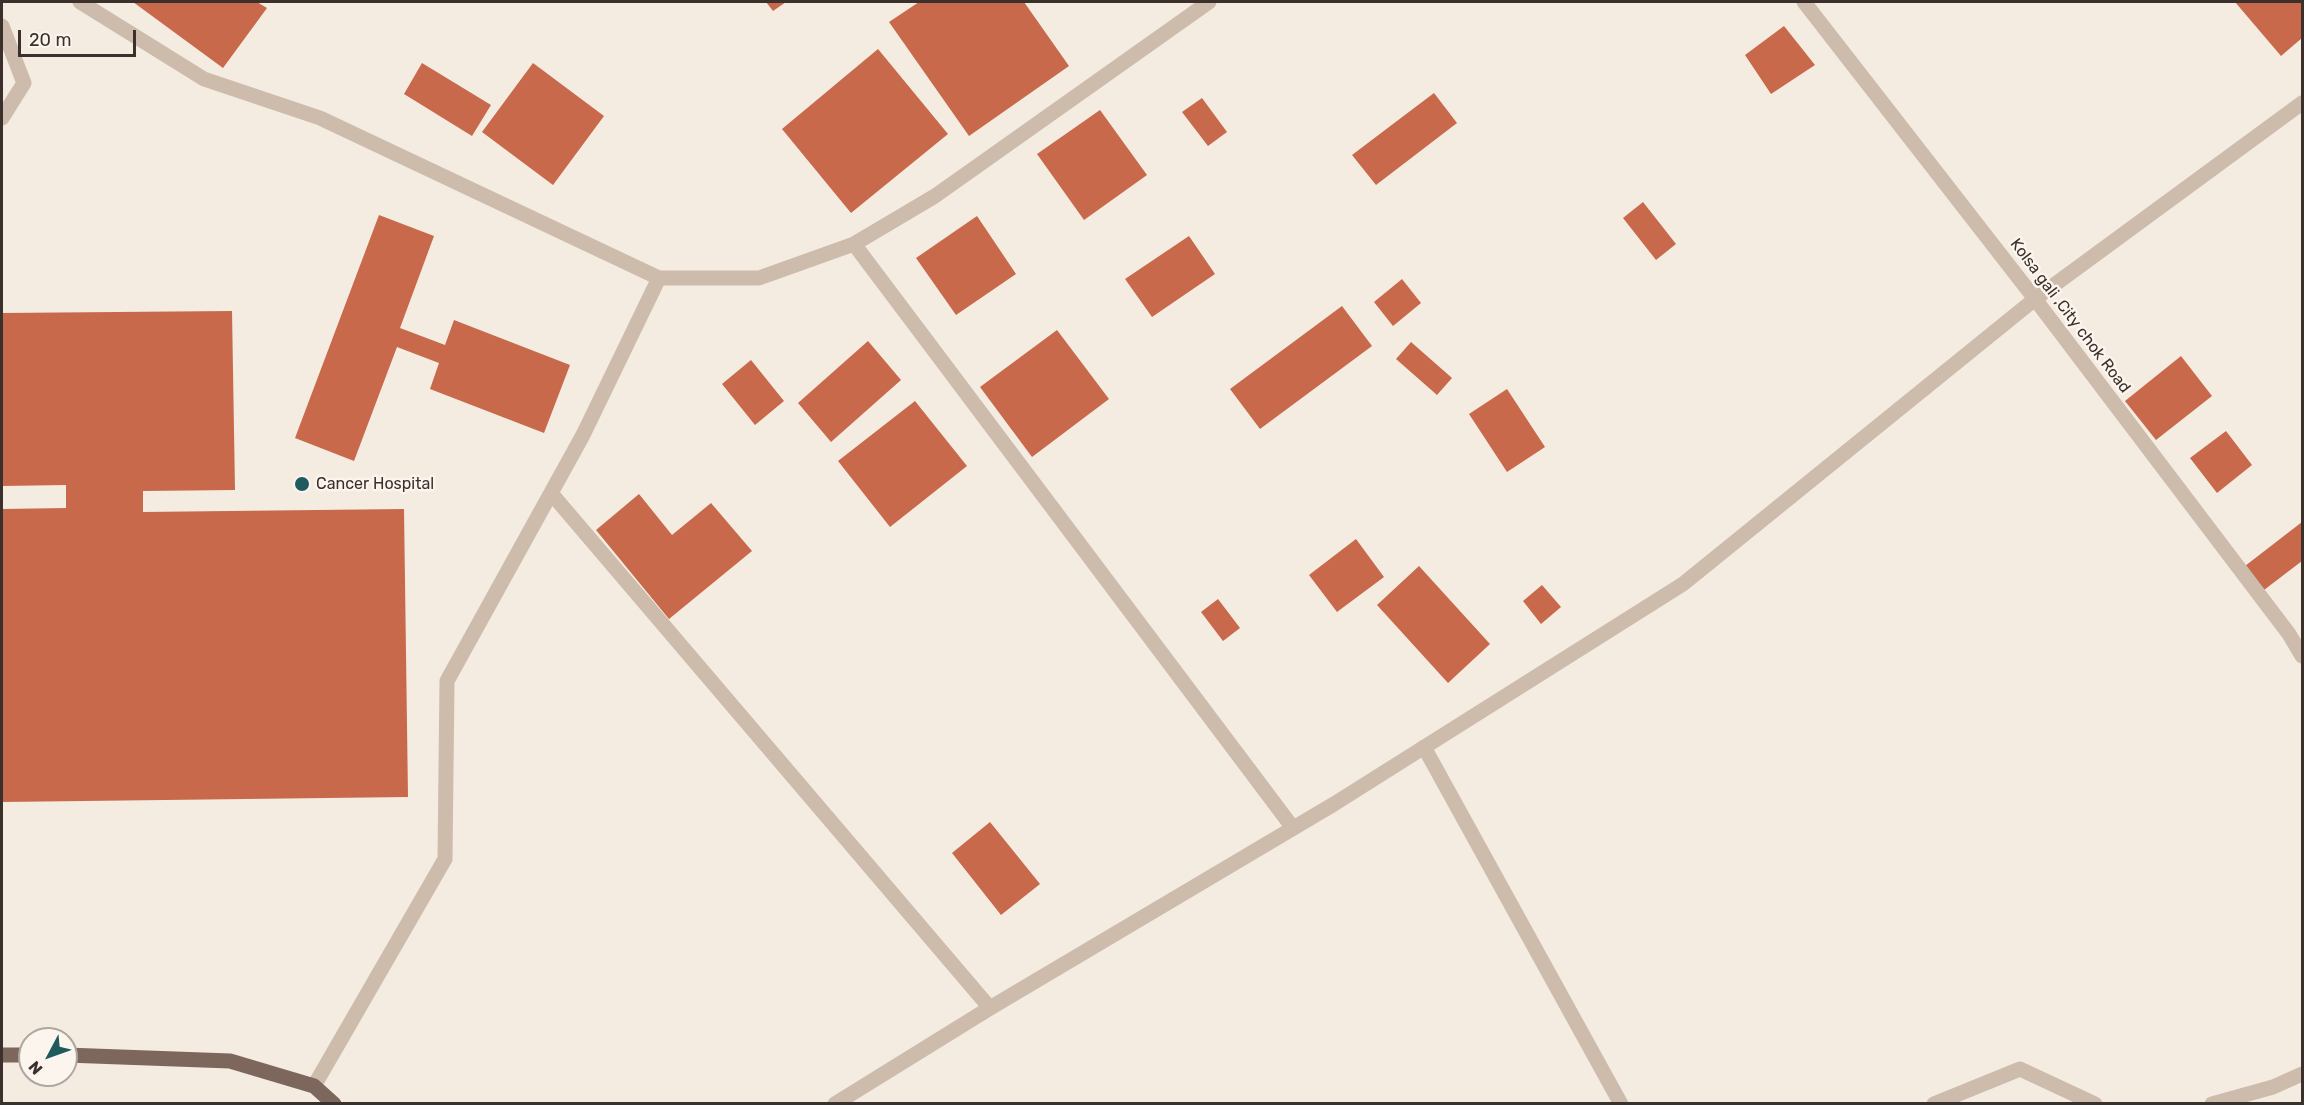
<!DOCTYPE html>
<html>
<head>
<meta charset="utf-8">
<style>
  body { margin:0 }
  #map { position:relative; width:2304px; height:1105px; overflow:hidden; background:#f4ebe1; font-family:Rubik,sans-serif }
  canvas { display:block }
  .frame { position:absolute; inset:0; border:3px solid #3b302b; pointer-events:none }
  .north { position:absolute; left:18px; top:1027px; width:60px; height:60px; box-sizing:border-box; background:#fbf5ee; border:2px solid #aea6a0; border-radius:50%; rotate:229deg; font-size:16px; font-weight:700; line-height:24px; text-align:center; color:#3b302b }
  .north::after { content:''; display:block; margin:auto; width:21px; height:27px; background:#1f5a5e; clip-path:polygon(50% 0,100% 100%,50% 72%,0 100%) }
  .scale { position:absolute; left:18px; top:30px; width:118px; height:27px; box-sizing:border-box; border:3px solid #3b302b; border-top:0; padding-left:8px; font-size:18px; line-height:21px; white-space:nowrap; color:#3b302b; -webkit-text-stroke:4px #fbf5ee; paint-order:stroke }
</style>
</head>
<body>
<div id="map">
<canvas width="2304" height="1105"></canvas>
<div class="frame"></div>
<div class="north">N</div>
<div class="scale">20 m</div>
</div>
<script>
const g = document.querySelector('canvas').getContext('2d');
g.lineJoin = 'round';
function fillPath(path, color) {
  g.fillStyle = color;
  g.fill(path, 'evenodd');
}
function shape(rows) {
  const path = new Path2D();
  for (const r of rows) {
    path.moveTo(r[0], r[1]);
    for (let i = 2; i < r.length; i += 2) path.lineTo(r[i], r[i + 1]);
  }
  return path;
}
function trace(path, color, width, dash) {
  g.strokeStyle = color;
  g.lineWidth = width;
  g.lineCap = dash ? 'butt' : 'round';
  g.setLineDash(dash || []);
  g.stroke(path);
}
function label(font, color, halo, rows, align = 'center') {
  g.font = font + ' Rubik,sans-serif';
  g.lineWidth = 5;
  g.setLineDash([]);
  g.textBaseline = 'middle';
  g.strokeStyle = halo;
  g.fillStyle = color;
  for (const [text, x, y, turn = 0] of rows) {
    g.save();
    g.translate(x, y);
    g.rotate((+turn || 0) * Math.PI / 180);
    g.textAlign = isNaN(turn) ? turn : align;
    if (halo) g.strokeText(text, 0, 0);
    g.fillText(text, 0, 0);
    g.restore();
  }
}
fillPath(shape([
  [133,2,257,2,267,8,223,68],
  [766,2,786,2,773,11],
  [919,2,1024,2,1069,66,969,136,889,22],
  [2235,2,2302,2,2302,38,2281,56],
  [1784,26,1815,65,1771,94,1745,55],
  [878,49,948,134,851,213,782,129],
  [422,63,491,105,472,136,404,94],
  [533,63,604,116,553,185,482,132],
  [1434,93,1457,123,1376,185,1352,155],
  [1202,98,1227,132,1208,146,1182,112],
  [1100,110,1147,175,1084,220,1037,154],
  [1643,202,1676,244,1656,260,1623,218],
  [379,215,434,236,400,328,445,345,454,320,570,365,544,433,430,389,439,363,397,347,354,461,295,438],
  [977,216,1016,274,956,315,916,258],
  [1189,236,1215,274,1152,317,1125,279],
  [1402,279,1421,303,1393,326,1374,302],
  [1342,306,1372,346,1260,429,1230,389],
  [232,311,235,490,143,491,143,512,404,509,408,797,2,802,2,509,66,508,66,485,2,486,2,313],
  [1057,330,1109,399,1032,457,980,387],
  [868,341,901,380,831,442,798,403],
  [1411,342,1452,378,1437,395,1396,359],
  [2181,356,2212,396,2156,440,2125,401],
  [751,360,784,401,755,425,722,384],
  [1507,389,1545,447,1507,472,1469,414],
  [915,401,967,466,890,527,838,461],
  [2226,431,2252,465,2217,493,2190,458],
  [639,494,672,535,711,503,752,551,669,619,596,530],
  [2302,522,2302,561,2264,590,2245,566],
  [1356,539,1384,577,1337,612,1309,575],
  [1419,566,1490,644,1448,683,1377,605],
  [1542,585,1561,607,1541,624,1523,601],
  [1218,599,1240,628,1223,641,1201,612],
  [990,822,1040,884,1001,915,952,853]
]), '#c8694b');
trace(shape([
  [80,2,204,79,320,118,659,278,759,278,854,244,935,196,1209,2],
  [1804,2,2035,299,2289,634,2302,656],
  [2,26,24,83,2,118],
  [854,244,1293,828],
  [551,493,990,1008],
  [1424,747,1621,1104],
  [314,1086,445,859,447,681,583,435,659,278],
  [835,1104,990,1008,1334,804,1683,584,2035,299,2302,103],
  [1934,1104,2020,1069,2095,1104],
  [2212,1104,2273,1087,2302,1074]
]), '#cdbbac', 15);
trace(shape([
  [2,1055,30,1055],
  [66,1055,230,1061,314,1086,334,1104]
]), '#7d675c', 15);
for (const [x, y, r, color] of [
  [302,484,8,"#1f5a5e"]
]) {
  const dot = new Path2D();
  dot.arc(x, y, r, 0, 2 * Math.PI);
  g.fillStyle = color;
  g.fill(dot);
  trace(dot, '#fbf5ee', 2);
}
label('16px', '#3b302b', '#fbf5ee', [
  ["Kolsa gali ,City chok Road",2070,316,53]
]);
label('16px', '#3b302b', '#fbf5ee', [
  ["Cancer Hospital",316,484]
], 'left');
</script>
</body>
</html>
